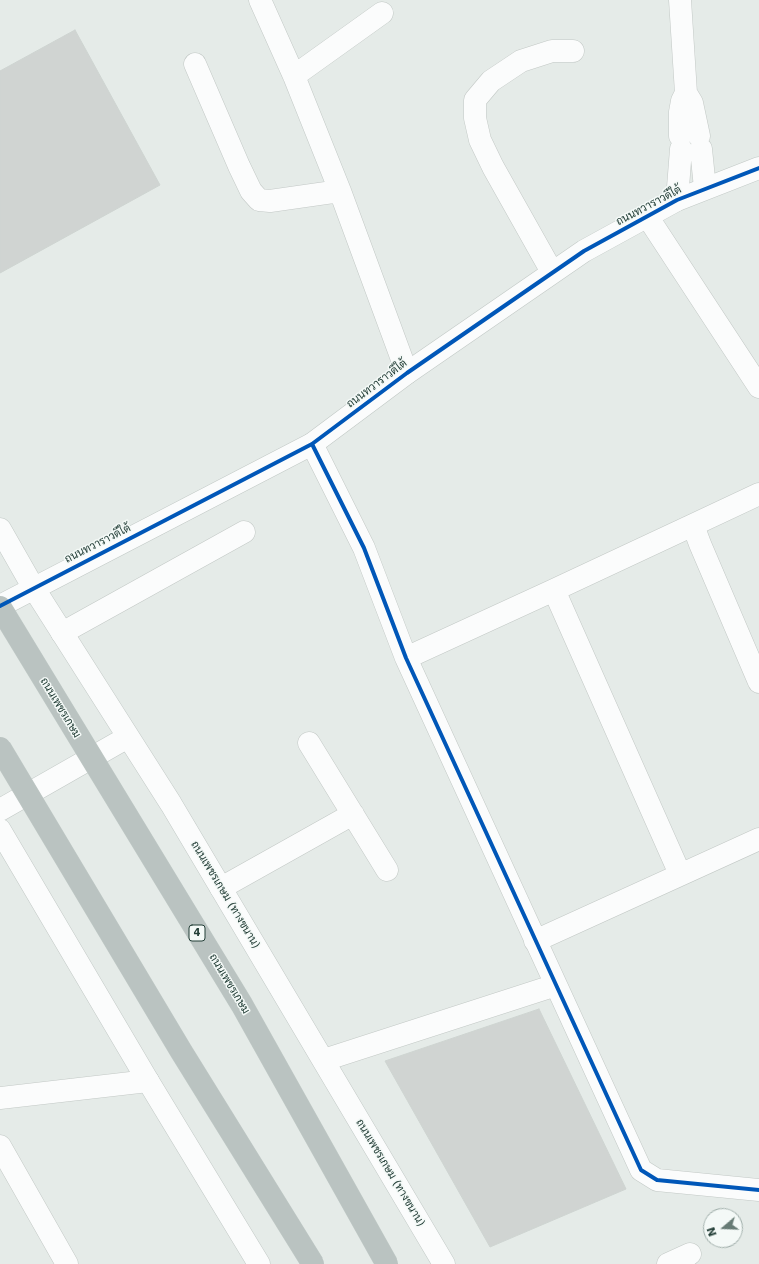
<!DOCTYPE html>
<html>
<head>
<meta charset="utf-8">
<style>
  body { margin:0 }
  #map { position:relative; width:759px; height:1264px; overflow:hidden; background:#e5ebe8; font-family:"DejaVu Sans",sans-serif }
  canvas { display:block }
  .north { position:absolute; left:703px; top:1208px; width:40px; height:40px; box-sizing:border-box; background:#f4f9f7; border:1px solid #a0aeaa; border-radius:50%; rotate:251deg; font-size:11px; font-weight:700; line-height:16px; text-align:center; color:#233e37 }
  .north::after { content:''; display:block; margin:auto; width:14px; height:18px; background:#677b75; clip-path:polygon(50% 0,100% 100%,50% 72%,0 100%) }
</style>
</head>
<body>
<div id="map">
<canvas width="759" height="1264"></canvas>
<div class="north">N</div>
</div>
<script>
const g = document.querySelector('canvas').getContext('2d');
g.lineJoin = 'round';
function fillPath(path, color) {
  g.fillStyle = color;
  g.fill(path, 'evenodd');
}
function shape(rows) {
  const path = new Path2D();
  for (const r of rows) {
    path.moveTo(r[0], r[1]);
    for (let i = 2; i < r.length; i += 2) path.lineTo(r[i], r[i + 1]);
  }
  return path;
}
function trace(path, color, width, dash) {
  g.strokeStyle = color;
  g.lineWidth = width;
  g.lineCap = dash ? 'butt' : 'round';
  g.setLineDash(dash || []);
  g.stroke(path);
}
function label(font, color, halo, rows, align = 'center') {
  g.font = font + ' "DejaVu Sans",Sarabun,sans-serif';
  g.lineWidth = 3;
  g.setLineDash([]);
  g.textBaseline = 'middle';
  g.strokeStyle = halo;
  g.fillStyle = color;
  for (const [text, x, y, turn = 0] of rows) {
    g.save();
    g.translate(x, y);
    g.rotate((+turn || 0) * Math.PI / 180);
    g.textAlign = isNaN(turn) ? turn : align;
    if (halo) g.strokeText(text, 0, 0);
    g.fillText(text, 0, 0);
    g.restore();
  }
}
const building = shape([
  [75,30,160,185,0,273,0,71,75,30],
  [539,1009,626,1189,490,1247,385,1061,539,1009]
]);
fillPath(building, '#d0d4d2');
trace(building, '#ced4d1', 1);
const street = shape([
  [260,0,294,76,340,191,407,373],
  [680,0,686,93,692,103,699,136],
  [195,64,239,166,251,191,259,200,270,201,340,191],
  [294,76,382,13],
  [680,136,680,112,682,101,686,93],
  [701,149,705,188],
  [677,200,681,149],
  [647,216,759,387],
  [552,272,493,167,480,140,475,118,475,100,491,81,521,61,552,51,573,51],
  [312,444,364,548,406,658,641,1170,657,1180,759,1190],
  [693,525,759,494],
  [62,633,244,532],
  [406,658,554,590],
  [309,743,387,870],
  [680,874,554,590,693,525,700,544,759,682],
  [221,888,353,814],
  [535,941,759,839],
  [324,1060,556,985],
  [0,1098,148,1081],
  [0,1146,67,1264],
  [668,1264,690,1254]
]);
const secondary = shape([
  [0,529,33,587,171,804,444,1264],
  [0,606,312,444,407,373,584,251,677,200,759,168],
  [0,810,128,737],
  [0,830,148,1081,259,1264]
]);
trace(street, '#c2c8c5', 23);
trace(secondary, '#c1c8c5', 23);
trace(street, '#fbfcfc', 22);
trace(secondary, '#fbfcfc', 22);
const highwayBridge = shape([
  [0,607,242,1005,387,1264],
  [0,748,181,1051,313,1264]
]);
trace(highwayBridge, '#c1cac7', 23, []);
trace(highwayBridge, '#bac3c1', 22);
trace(shape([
  [312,444,364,548,406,658,641,1170,657,1180,759,1190],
  [0,606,312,444,407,373,584,251,677,200,759,168]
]), '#0057b8', 4);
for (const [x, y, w] of [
  [197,933,16]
]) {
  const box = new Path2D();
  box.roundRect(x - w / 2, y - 8, w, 16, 3);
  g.fillStyle = '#f4f9f7';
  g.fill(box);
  trace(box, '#233e37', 1);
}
label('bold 10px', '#233e37', null, [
  ["4",197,933]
]);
label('11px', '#233e37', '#f4f9f7', [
  ["ถนนทวาราวดีใต้",649,206,-28],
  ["ถนนทวาราวดีใต้",377,384,-37],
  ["ถนนทวาราวดีใต้",98,544,-27],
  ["ถนนเพชรเกษม",60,708,59],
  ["ถนนเพชรเกษม (ทางขนาน)",225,895,59],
  ["ถนนเพชรเกษม",229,984,59],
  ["ถนนเพชรเกษม (ทางขนาน)",390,1173,59]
]);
</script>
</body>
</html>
